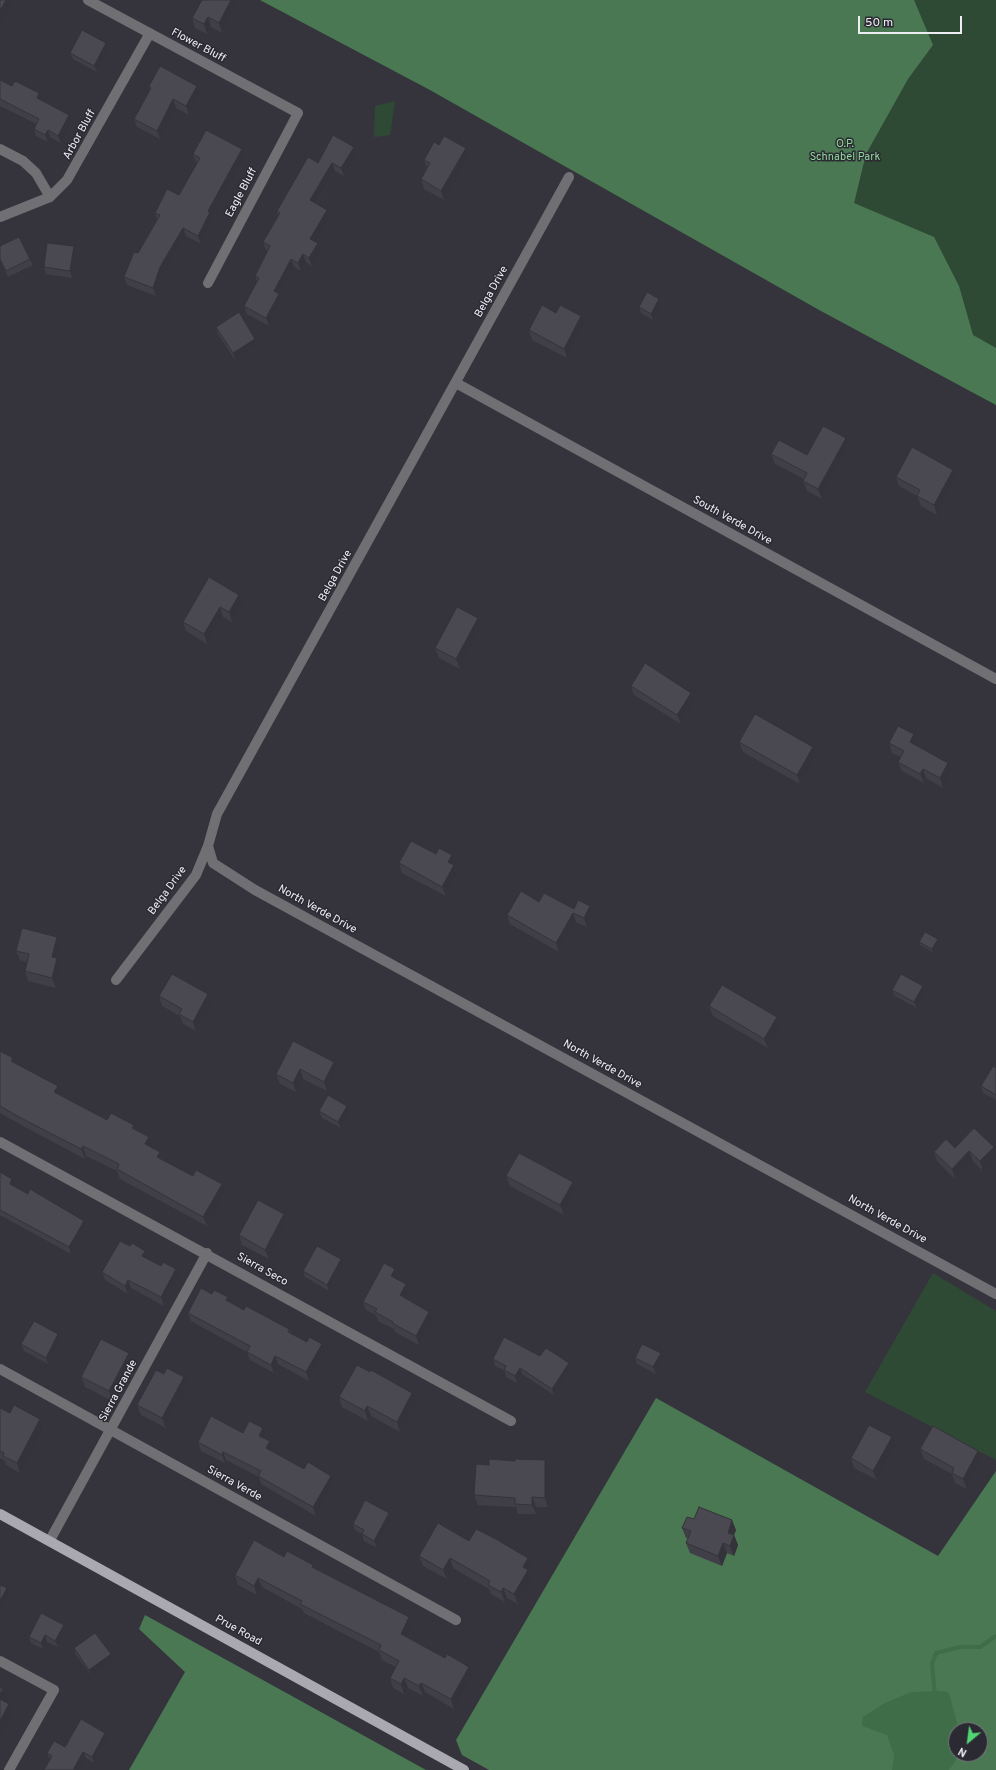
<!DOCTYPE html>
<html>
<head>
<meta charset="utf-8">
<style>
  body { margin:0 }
  #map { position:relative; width:996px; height:1770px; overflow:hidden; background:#35343d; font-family:Overpass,sans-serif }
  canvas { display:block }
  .north { position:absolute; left:948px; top:1722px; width:40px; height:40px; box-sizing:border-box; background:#2b2a32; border:1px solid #79787f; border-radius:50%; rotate:209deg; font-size:11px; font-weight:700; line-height:16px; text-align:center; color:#eeedf3 }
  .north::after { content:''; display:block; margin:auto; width:14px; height:18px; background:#51d674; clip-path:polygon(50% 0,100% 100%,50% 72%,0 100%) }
  .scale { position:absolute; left:858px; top:16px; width:104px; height:18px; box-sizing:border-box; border:2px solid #eeedf3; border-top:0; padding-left:5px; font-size:12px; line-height:14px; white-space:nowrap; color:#eeedf3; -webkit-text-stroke:3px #2b2a32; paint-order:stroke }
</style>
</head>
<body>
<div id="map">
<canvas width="996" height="1770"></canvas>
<div class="north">N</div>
<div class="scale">50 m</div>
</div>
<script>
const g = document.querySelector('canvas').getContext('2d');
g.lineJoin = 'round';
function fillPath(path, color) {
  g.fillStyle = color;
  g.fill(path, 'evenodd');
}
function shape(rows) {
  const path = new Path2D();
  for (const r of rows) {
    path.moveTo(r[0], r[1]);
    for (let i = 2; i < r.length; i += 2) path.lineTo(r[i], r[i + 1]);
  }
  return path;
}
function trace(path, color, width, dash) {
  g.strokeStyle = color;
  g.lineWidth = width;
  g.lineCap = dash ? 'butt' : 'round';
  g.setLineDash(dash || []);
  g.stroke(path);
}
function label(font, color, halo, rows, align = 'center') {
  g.font = font + ' Overpass,sans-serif';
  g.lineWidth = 3;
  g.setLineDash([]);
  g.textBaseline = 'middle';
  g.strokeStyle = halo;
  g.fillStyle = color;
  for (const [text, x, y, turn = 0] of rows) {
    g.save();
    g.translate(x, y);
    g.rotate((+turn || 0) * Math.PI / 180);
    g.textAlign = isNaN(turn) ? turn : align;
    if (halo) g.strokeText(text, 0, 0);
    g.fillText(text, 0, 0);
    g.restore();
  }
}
fillPath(shape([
  [260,0,996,0,996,405,821,311,430,90],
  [395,101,390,135,374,137,375,106],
  [933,1273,996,1311,996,1460,865,1392]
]), '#2f4a34');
fillPath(shape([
  [260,0,914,0,933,45,908,79,866,154,854,203,934,237,959,286,973,335,996,348,996,405,821,311,430,90],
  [656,1398,938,1556,996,1471,996,1770,489,1770,462,1755,456,1740],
  [956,1730,980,1730,980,1754,956,1754],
  [145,1615,426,1770,129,1770,185,1672,139,1629]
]), '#4a7853');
fillPath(shape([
  [943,1691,949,1693,959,1730,956,1730,956,1754,958,1754,956,1760,949,1770,892,1770,894,1755,887,1735,862,1726,863,1717,883,1704,911,1692]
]), '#3f6d48');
trace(shape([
  [935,1696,932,1664,936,1653,960,1647,980,1647,996,1636]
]), '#3f6d48', 4);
trace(shape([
  [88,0,298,113,208,283],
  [0,149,23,161,36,173,50,197],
  [0,217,50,197,67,180,150,33],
  [456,383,996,679],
  [208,846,213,863,255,890,996,1294],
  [116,980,196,875,208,846,217,814,569,177],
  [0,1142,511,1421],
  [0,1369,456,1620],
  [50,1540,207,1253],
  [0,1661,54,1690,9,1770]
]), '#707074', 10);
trace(shape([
  [0,1514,464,1770]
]), '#aaa9b2', 10);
fillPath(shape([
  [202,0,236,0,238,3,222,33,211,27,207,34,195,28,192,18],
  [106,43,109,50,97,72,73,59,70,53],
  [0,80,12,86,42,100,72,122,61,143,50,137,48,142,36,136,34,129,37,124,0,106],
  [149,86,200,94,189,115,176,108,160,139,137,127,134,119,150,90],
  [439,145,466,148,469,158,444,200,424,189,421,179,427,168,424,160],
  [354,147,357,155,344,176,335,171,316,204,330,218,316,242,321,251,312,266,306,262,301,271,294,267,280,295,282,302,269,326,247,314,244,306,257,282,255,276,268,251,266,250,263,242,278,216,277,211,318,163],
  [242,149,245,157,212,217,213,220,201,244,186,236,163,275,156,296,127,285,124,277,157,220,155,213,179,195,197,163,196,162,193,154],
  [0,246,30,259,33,265,8,277,0,260],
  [74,246,76,253,72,278,46,274,44,267],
  [659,299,661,306,653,320,641,313,639,307],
  [556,313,585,325,567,358,532,340,529,330],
  [216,327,258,345,235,360,218,334],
  [849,447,822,499,807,491,803,481,804,479,775,464,771,454,807,455],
  [896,477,957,479,937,515,921,506,917,496,899,486],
  [209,577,243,605,232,622,223,617,207,644,186,631,183,622],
  [482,628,460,669,439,658,435,648],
  [631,686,691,693,695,702,681,724,634,695],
  [914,734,918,744,916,746,951,772,943,788,926,778,924,783,902,771,898,762,901,757,892,753,889,743],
  [739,742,816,757,800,784,743,752],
  [399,863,455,865,454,866,457,875,446,896,402,873],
  [539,902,574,909,590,906,593,915,587,927,576,922,559,952,510,924,507,915],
  [919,942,939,943,933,952,920,945],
  [60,947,57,958,61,968,56,988,28,981,25,971,27,962,20,960,16,951],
  [923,986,925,992,917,1008,895,996,892,990],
  [208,994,212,1004,196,1031,183,1024,180,1016,162,1006,159,996],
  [709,1006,780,1027,768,1048,713,1016],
  [0,1051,14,1063,61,1096,107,1120,134,1125,136,1130,149,1137,153,1146,152,1148,160,1152,163,1160,225,1194,207,1226,120,1179,117,1171,86,1156,85,1159,23,1126,0,1113],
  [334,1062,337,1072,327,1091,303,1079,296,1092,280,1084,276,1074],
  [996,1068,996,1100,983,1093,981,1086],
  [319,1111,349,1112,341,1128,322,1118],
  [974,1128,983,1171,973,1161,955,1179,937,1161,934,1152,955,1148],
  [0,1172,15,1185,14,1187,28,1194,84,1221,86,1227,71,1254,0,1215],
  [506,1176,576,1192,564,1215,510,1186],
  [284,1214,288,1223,269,1259,242,1245,239,1235],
  [148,1259,148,1260,179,1277,164,1306,131,1288,128,1294,105,1280,102,1272],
  [343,1266,329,1291,305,1277,303,1271],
  [395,1269,398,1278,397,1279,406,1284,409,1293,406,1299,433,1320,419,1345,395,1332,394,1329,378,1321,376,1315,366,1310,363,1302],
  [212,1294,244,1310,289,1329,291,1333,325,1352,309,1381,278,1364,274,1373,250,1360,247,1352,191,1321,188,1313],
  [61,1341,48,1364,24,1351,21,1344],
  [661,1353,663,1360,656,1374,637,1364,635,1358],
  [540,1356,571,1370,554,1395,522,1374,517,1383,506,1377,504,1370,495,1366,493,1359],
  [132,1362,112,1401,85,1387,81,1377],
  [188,1386,166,1428,141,1415,137,1405],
  [339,1397,416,1403,400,1432,371,1416,368,1421,342,1407],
  [0,1408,10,1413,40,1419,44,1428,20,1473,6,1465,5,1461,0,1458],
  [243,1433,266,1436,265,1439,270,1441,273,1450,272,1451,304,1469,334,1484,316,1516,261,1484,259,1477,226,1460,225,1463,201,1451,198,1442],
  [895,1447,877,1480,854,1468,851,1458],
  [920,1449,978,1451,982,1460,967,1489,955,1483,952,1474,924,1459],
  [548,1469,548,1507,536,1507,536,1514,518,1514,516,1507,478,1505,474,1495],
  [392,1519,377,1548,364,1541,362,1534,355,1530,353,1524],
  [694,1519,736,1530,734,1535,738,1545,734,1556,727,1553,722,1566,690,1553,686,1543,688,1538,686,1538,682,1528],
  [469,1541,532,1568,529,1572,532,1580,518,1604,507,1598,505,1602,491,1594,489,1589,453,1568,447,1579,423,1566,419,1556],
  [284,1557,313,1565,314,1568,409,1617,413,1627,408,1637,472,1676,454,1709,425,1692,423,1696,408,1688,404,1694,393,1688,390,1678,396,1667,382,1660,379,1652,304,1613,302,1609,262,1587,257,1595,238,1585,235,1575],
  [64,1625,66,1631,58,1647,47,1642,43,1649,31,1643,29,1637],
  [74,1648,111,1654,113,1661,92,1676,76,1655],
  [108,1739,94,1763,86,1758,50,1760,47,1753,65,1747]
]), '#403f47');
fillPath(shape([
  [6,0,12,0,13,3,0,28,0,11],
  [231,0,236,0,238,3,222,33,219,23],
  [208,17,211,27,207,34,204,24],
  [106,43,109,50,97,72,94,66],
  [197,86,200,94,189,115,186,106],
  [39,93,42,100,37,98],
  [173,99,176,108,160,139,157,131],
  [69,115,72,122,61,143,58,136],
  [48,130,50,137,48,142,45,135],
  [354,147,357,155,344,176,341,168],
  [466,148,469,158,444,200,441,191],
  [242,149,245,157,212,217,213,220,201,244,198,236,208,211],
  [332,163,335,171,313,208,310,200],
  [327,210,330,218,313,247,310,239],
  [183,228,186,236,163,275,156,296,153,288,160,267],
  [318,243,321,251,312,266,309,258],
  [74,246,76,253,72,278,70,271],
  [303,254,306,262,301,271,298,263],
  [291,259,294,267,280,295,282,302,269,326,266,318,274,291],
  [659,299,661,306,653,320,651,314],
  [581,316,585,325,567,358,564,349],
  [255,339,258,345,235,360,233,353],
  [846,438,849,447,822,499,818,489],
  [953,470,957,479,937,515,934,505],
  [239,595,243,605,232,622,229,612],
  [220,607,223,617,207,644,204,634],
  [478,618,482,628,460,669,456,659],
  [691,693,695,702,681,724,677,715],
  [914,734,918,744,913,752,910,742],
  [813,747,816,757,800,784,797,775],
  [948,763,951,772,943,788,940,778],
  [923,769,926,778,924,783,920,774],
  [452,855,455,865,454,866,457,875,446,896,442,887,448,862],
  [590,906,593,915,587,927,584,918],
  [573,913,576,922,559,952,556,943],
  [57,937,60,947,57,958,61,968,56,988,52,978,52,957],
  [938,939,939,943,933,952,932,949],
  [923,986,925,992,917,1008,914,1002],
  [208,994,212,1004,196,1031,193,1022],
  [777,1017,780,1027,768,1048,764,1039],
  [334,1062,337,1072,327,1091,324,1082],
  [300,1069,303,1079,296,1092,293,1083],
  [58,1086,61,1095,54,1092],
  [347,1106,349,1112,341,1128,338,1122],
  [134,1125,137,1134,132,1128],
  [149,1137,153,1146,148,1154,145,1144],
  [83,1146,86,1156,85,1159,81,1149],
  [994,1147,996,1153,996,1158,983,1171,980,1161],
  [969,1151,973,1161,955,1179,952,1169],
  [160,1152,163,1161,157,1157],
  [12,1179,15,1185,12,1191,10,1184],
  [573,1182,576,1192,564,1215,560,1205],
  [222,1184,225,1194,207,1226,203,1217],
  [284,1214,288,1223,269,1259,265,1250],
  [84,1221,86,1227,71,1254,69,1247],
  [145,1251,148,1259,145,1265,142,1256],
  [341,1259,343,1266,329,1291,327,1285],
  [176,1269,179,1277,164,1306,161,1297],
  [395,1269,398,1278,394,1285,391,1276],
  [128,1280,131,1288,128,1294,125,1286],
  [406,1284,409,1293,403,1304,400,1295],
  [228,1297,231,1305,226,1300],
  [429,1312,433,1320,419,1345,416,1336],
  [58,1334,61,1341,48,1364,46,1358],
  [322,1344,325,1352,309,1381,306,1372],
  [129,1353,132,1362,112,1401,109,1391],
  [661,1353,663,1360,656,1374,653,1367],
  [275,1356,278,1364,274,1373,271,1365],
  [569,1363,571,1370,554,1395,552,1389],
  [520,1368,522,1374,517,1383,515,1376],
  [184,1377,188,1386,166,1428,162,1418],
  [412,1393,416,1403,400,1432,397,1422],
  [367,1406,371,1416,368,1421,365,1411],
  [40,1419,44,1428,20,1473,17,1463],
  [263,1428,266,1436,262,1444,259,1436],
  [892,1437,895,1447,877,1480,873,1471],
  [270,1441,273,1450,269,1456,266,1448],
  [978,1451,982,1460,967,1489,963,1479],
  [223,1452,226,1460,225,1463,222,1455],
  [545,1460,548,1469,548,1507,545,1498],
  [331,1476,334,1484,316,1516,313,1507],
  [532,1497,536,1507,536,1514,532,1505],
  [389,1513,392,1519,377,1548,374,1541],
  [732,1520,736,1530,731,1542,728,1533],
  [734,1535,738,1545,734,1556,730,1546],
  [723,1543,727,1553,722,1566,718,1556],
  [450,1558,453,1568,447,1579,443,1570],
  [528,1558,532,1568,529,1572,532,1580,518,1604,514,1594,523,1567],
  [258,1578,262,1587,257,1595,254,1586],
  [7,1588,9,1595,0,1612,0,1601],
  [503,1588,507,1598,505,1602,501,1592],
  [409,1617,413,1627,405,1643,401,1634],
  [64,1625,66,1631,58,1647,55,1641],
  [45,1635,47,1642,43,1649,41,1643],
  [111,1654,113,1661,92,1676,89,1670],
  [469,1667,472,1676,454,1709,451,1699],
  [404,1678,408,1688,404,1694,401,1684],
  [421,1683,425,1692,423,1696,419,1686],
  [3,1689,6,1698,2,1708,0,1704,0,1695],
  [9,1704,13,1714,0,1737,0,1721],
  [105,1733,108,1739,94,1763,92,1757],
  [83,1752,86,1758,79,1770,73,1770]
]), '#343339');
const building = shape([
  [0,0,6,0,0,11,0,0],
  [202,0,231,0,219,23,208,17,204,24,192,18,202,0],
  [82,30,106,43,94,66,70,53,82,30],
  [160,66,197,86,186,106,173,99,157,131,134,119,151,88,149,86,160,66],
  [0,80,12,86,15,81,39,93,37,98,69,115,58,136,48,130,45,135,34,129,39,119,0,99,0,80],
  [206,130,242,149,208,211,210,212,198,236,183,228,160,267,153,288,124,277,134,252,138,253,160,215,155,213,167,189,179,195,200,158,193,154,206,130],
  [333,135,354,147,341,168,332,163,310,200,327,210,310,239,318,243,309,258,303,254,298,263,291,259,274,291,279,294,266,318,244,306,259,278,255,276,270,246,263,242,280,213,277,211,308,157,318,163,333,135],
  [444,136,466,148,441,191,421,179,430,163,424,160,434,142,439,145,444,136],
  [19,237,30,259,6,271,0,259,0,246,19,237],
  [47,243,74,246,70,271,44,267,47,243],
  [647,292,659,299,651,314,639,307,647,292],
  [542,305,556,313,560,305,581,316,564,349,529,330,542,305],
  [239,312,255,339,233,353,216,327,239,312],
  [823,426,846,438,818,489,803,481,807,473,771,454,779,440,807,455,823,426],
  [912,447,953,470,934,505,917,496,920,490,896,477,912,447],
  [209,577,239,595,229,612,220,607,204,634,183,622,209,577],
  [457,607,478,618,456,659,435,648,457,607],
  [645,663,691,693,677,715,631,686,645,663],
  [755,714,813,747,797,775,739,742,755,714],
  [898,726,914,734,910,742,948,763,940,778,923,769,920,774,898,762,904,751,889,743,898,726],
  [411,841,436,854,439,848,452,855,448,862,454,865,442,887,399,863,411,841],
  [521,891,539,902,544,893,574,909,578,900,590,906,584,918,573,913,556,943,507,915,521,891],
  [22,928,57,937,52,957,57,958,52,978,25,971,29,954,16,951,22,928],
  [925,932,938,939,932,949,919,942,925,932],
  [172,974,208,994,193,1022,179,1014,182,1009,159,996,172,974],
  [901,974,923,986,914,1002,892,990,901,974],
  [722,985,777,1017,764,1039,709,1006,722,985],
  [293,1041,334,1062,324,1082,300,1069,293,1083,276,1074,293,1041],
  [0,1051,13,1058,11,1061,58,1086,54,1092,107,1120,111,1113,134,1125,132,1128,149,1137,145,1144,160,1152,157,1157,193,1176,196,1170,222,1184,203,1217,117,1169,119,1164,83,1146,81,1149,19,1117,0,1106,0,1051],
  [993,1066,996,1068,996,1095,981,1086,993,1066],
  [328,1095,347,1106,338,1122,319,1111,328,1095],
  [974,1128,994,1147,980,1161,969,1151,952,1169,934,1152,946,1139,955,1148,974,1128],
  [519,1153,573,1182,560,1205,506,1176,519,1153],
  [0,1172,12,1179,10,1184,28,1194,30,1189,84,1221,69,1247,0,1210,0,1172],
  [258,1200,284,1214,265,1250,239,1235,258,1200],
  [120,1241,130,1246,132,1243,145,1251,142,1256,161,1266,163,1262,176,1269,161,1297,128,1280,125,1286,102,1272,120,1241],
  [317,1246,341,1259,327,1285,303,1271,317,1246],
  [384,1263,395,1269,391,1276,406,1284,400,1295,429,1312,416,1336,392,1323,393,1322,375,1312,377,1309,363,1302,384,1263],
  [201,1288,212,1294,214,1290,228,1297,226,1300,244,1310,246,1306,289,1329,288,1332,307,1342,309,1337,322,1344,306,1372,275,1356,271,1365,247,1352,250,1346,188,1313,201,1288],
  [34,1321,58,1334,46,1358,21,1344,34,1321],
  [504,1337,540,1356,546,1348,569,1363,552,1389,520,1368,515,1376,504,1370,506,1366,493,1359,504,1337],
  [101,1339,129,1353,109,1391,81,1377,101,1339],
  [642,1344,661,1353,653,1367,635,1358,642,1344],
  [357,1365,370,1372,371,1370,412,1393,397,1422,367,1406,365,1411,339,1397,357,1365],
  [167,1368,184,1377,162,1418,137,1405,156,1370,164,1374,167,1368],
  [14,1405,40,1419,17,1463,3,1456,4,1453,0,1451,0,1408,10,1413,14,1405],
  [211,1416,243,1433,249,1421,263,1428,259,1436,270,1441,266,1448,304,1469,308,1462,331,1476,313,1507,258,1476,261,1471,223,1452,222,1455,198,1442,211,1416],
  [869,1425,892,1437,873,1471,851,1458,869,1425],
  [933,1426,978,1451,963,1479,952,1473,954,1468,920,1449,933,1426],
  [489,1459,515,1461,515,1459,545,1460,545,1498,532,1497,532,1505,515,1504,515,1498,474,1495,476,1464,489,1465,489,1459],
  [365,1500,389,1513,374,1541,362,1534,364,1530,353,1524,365,1500],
  [699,1507,732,1520,728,1533,734,1535,730,1546,723,1543,718,1556,686,1543,691,1531,682,1528,687,1517,694,1519,699,1507],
  [438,1523,469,1541,476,1529,494,1538,528,1558,523,1567,528,1570,514,1594,503,1588,501,1592,488,1585,490,1581,450,1558,443,1570,419,1556,438,1523],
  [254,1540,284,1557,287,1551,313,1565,312,1567,409,1617,401,1634,445,1658,447,1654,469,1667,451,1699,421,1683,419,1686,404,1678,401,1684,390,1678,399,1661,379,1650,381,1645,300,1604,302,1601,258,1578,254,1586,235,1575,254,1540],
  [0,1585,7,1588,0,1601,0,1585],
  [41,1613,64,1625,55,1641,45,1635,41,1643,29,1637,41,1613],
  [95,1633,111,1654,89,1670,74,1648,95,1633],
  [0,1687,3,1689,0,1695,0,1687],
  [0,1699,9,1704,0,1721,0,1699],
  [81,1719,105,1733,92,1757,83,1752,73,1770,44,1770,52,1756,47,1753,54,1741,65,1747,81,1719]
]);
fillPath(building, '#4a4952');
trace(building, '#343339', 1);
label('11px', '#eeedf3', '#2b2a32', [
  ["Flower Bluff",198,46,28],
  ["Arbor Bluff",80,135,-61],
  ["Eagle Bluff",242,193,-62],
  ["Belga Drive",492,292,-61],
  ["South Verde Drive",732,521,29],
  ["Belga Drive",336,576,-61],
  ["Belga Drive",168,891,-54],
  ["North Verde Drive",317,910,29],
  ["North Verde Drive",602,1065,29],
  ["North Verde Drive",887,1220,29],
  ["Sierra Seco",262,1270,29],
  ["Sierra Grande",119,1391,-62],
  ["Sierra Verde",234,1484,29],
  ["Prue Road",238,1631,29]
]);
label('11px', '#91d79d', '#2b2a32', [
  ["O.P.",845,145],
  ["Schnabel Park",845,158]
]);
</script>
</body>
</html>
